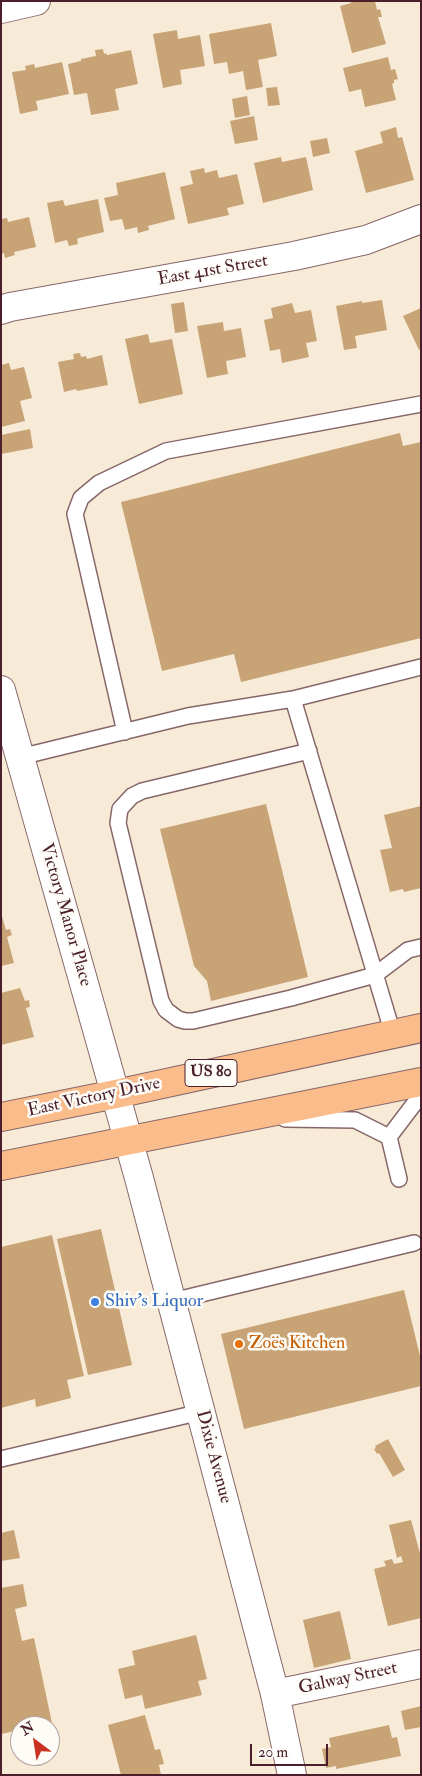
<!DOCTYPE html>
<html>
<head>
<meta charset="utf-8">
<style>
  body { margin:0 }
  #map { position:relative; width:422px; height:1776px; overflow:hidden; background:#f7ebd8; font-family:"IM FELL Double Pica",serif }
  canvas { display:block }
  .frame { position:absolute; inset:0; border:2px solid #4a1f2b; pointer-events:none }
  .north { position:absolute; left:10px; top:1716px; width:50px; height:50px; box-sizing:border-box; background:#fdfcf7; border:1px solid #b5a4a5; border-radius:50%; rotate:329deg; font-size:14px; font-weight:700; line-height:20px; text-align:center; color:#4a1f2b }
  .north::after { content:''; display:block; margin:auto; width:18px; height:22px; background:#c8321e; clip-path:polygon(50% 0,100% 100%,50% 72%,0 100%) }
  .scale { position:absolute; left:250px; top:1744px; width:78px; height:22px; box-sizing:border-box; border:2px solid #4a1f2b; border-top:0; padding-left:6px; font-size:15px; line-height:18px; white-space:nowrap; color:#4a1f2b; -webkit-text-stroke:4px #fdfcf7; paint-order:stroke }
</style>
</head>
<body>
<div id="map">
<canvas width="422" height="1776"></canvas>
<div class="frame"></div>
<div class="north">N</div>
<div class="scale">20 m</div>
</div>
<script>
const g = document.querySelector('canvas').getContext('2d');
g.lineJoin = 'round';
function fillPath(path, color) {
  g.fillStyle = color;
  g.fill(path, 'evenodd');
}
function shape(rows) {
  const path = new Path2D();
  for (const r of rows) {
    path.moveTo(r[0], r[1]);
    for (let i = 2; i < r.length; i += 2) path.lineTo(r[i], r[i + 1]);
  }
  return path;
}
function trace(path, color, width, dash) {
  g.strokeStyle = color;
  g.lineWidth = width;
  g.lineCap = dash ? 'butt' : 'round';
  g.setLineDash(dash || []);
  g.stroke(path);
}
function label(font, color, halo, rows, align = 'center') {
  g.font = font + ' "IM FELL Double Pica",serif';
  g.lineWidth = 5;
  g.setLineDash([]);
  g.textBaseline = 'middle';
  g.strokeStyle = halo;
  g.fillStyle = color;
  for (const [text, x, y, turn = 0] of rows) {
    g.save();
    g.translate(x, y);
    g.rotate((+turn || 0) * Math.PI / 180);
    g.textAlign = isNaN(turn) ? turn : align;
    if (halo) g.strokeText(text, 0, 0);
    g.fillText(text, 0, 0);
    g.restore();
  }
}
fillPath(shape([
  [351,1,375,1,377,10,380,9,382,17,378,17,386,44,352,53,340,6,351,3],
  [271,23,277,56,258,60,263,87,246,90,243,71,229,74,227,62,214,64,209,34],
  [177,30,178,39,200,35,205,66,180,70,182,84,163,88,153,34],
  [103,49,104,54,106,53,107,55,131,50,138,84,115,89,119,110,91,115,87,93,74,95,68,64,81,61,81,59,96,56,95,50],
  [388,57,391,70,395,69,398,79,394,80,394,83,392,84,396,100,365,107,361,89,349,92,343,68],
  [62,62,69,94,36,101,38,110,20,114,12,72,26,70,25,66,34,64,35,68],
  [277,87,280,105,268,106,266,88],
  [247,96,250,115,235,118,232,99],
  [254,116,258,140,235,144,230,121],
  [396,127,398,138,402,137,414,180,366,193,355,151,383,143,380,132],
  [327,138,330,153,313,157,310,141],
  [281,157,282,162,306,157,313,190,263,203,254,163],
  [204,168,205,173,217,170,219,178,237,174,244,204,227,208,229,215,188,224,180,187,193,184,190,171],
  [165,172,175,219,148,226,149,230,138,233,137,227,125,230,122,219,110,221,104,198,118,195,116,183],
  [98,199,104,232,79,238,77,239,78,244,69,246,67,240,55,243,47,203,63,200,65,206],
  [29,217,36,247,14,252,15,255,5,258,4,253,1,254,1,219,7,218,8,222],
  [382,300,387,330,355,336,357,348,344,350,336,306,362,301,362,303],
  [184,302,188,331,175,333,171,304],
  [292,303,295,313,311,310,317,341,306,343,309,357,282,363,280,349,270,351,264,320,273,318,271,308],
  [421,308,421,349,419,350,403,316],
  [223,322,224,331,241,328,246,357,226,361,228,374,207,378,197,326],
  [148,334,150,343,172,339,183,394,139,404,125,339],
  [80,353,81,357,86,356,87,359,102,355,108,385,77,391,76,389,64,392,58,362,74,359,73,354],
  [9,363,11,370,24,367,32,398,20,401,25,421,1,427,1,365],
  [30,429,33,448,1,454,1,435],
  [400,433,403,446,421,442,421,638,241,682,234,654,162,671,121,502],
  [266,804,308,977,211,1001,207,981,194,966,160,829],
  [421,806,421,888,404,892,403,889,390,892,380,850,392,848,384,815],
  [1,913,6,930,10,929,12,935,7,937,14,963,1,966],
  [20,988,25,1001,29,1000,30,1007,26,1008,34,1037,1,1045,1,993],
  [101,1229,132,1365,88,1375,57,1239],
  [52,1235,84,1376,67,1380,71,1398,36,1407,35,1399,1,1408,1,1247],
  [404,1290,421,1360,421,1386,244,1429,221,1334],
  [388,1439,405,1470,393,1477,379,1453,377,1454,374,1449,376,1448,375,1446],
  [411,1520,421,1557,421,1618,388,1626,374,1569,386,1566,384,1561,392,1559,394,1564,403,1562,401,1556,397,1558,389,1525],
  [14,1530,20,1558,1,1561,1,1533],
  [23,1584,27,1606,15,1609,22,1641,34,1638,52,1723,38,1726,20,1726,20,1730,1,1734,1,1588],
  [340,1611,351,1659,314,1668,303,1620],
  [196,1635,207,1679,198,1681,202,1695,145,1709,142,1695,125,1699,118,1669,135,1665,132,1651],
  [421,1706,421,1727,405,1730,401,1711],
  [145,1715,155,1750,160,1749,164,1764,159,1765,161,1775,121,1775,108,1725],
  [389,1725,392,1738,397,1737,401,1756,336,1769,336,1766,326,1768,322,1749,331,1747,329,1738]
]), '#c8a376');
const service = shape([
  [293,699,421,667],
  [125,732,75,514,81,498,99,483,166,451,421,404],
  [309,751,142,791,132,796,120,809,118,823,161,1001,166,1010,178,1019,185,1021,193,1021,291,998,375,975,408,950,421,947],
  [20,757,188,716,293,699,393,1034],
  [285,1119,355,1120,389,1137,414,1104,421,1098],
  [389,1137,399,1179],
  [172,1301,414,1243],
  [1,1459,201,1412]
]);
const minor = shape([
  [1,9,36,1],
  [1,310,10,307,294,256,366,240,421,219],
  [275,1694,421,1664]
]);
const tertiary = shape([
  [1,690,139,1178,275,1694,292,1775]
]);
const primary = shape([
  [1,1117,116,1094,421,1028],
  [1,1166,421,1082]
]);
trace(service, '#876668', 18);
trace(minor, '#876668', 30);
trace(tertiary, '#876668', 30);
trace(primary, '#876668', 30);
trace(service, '#fff', 15);
trace(minor, '#fff', 28);
trace(tertiary, '#fff', 28);
trace(primary, '#fabc8b', 28);
for (const [x, y, r, color] of [
  [95,1302,5,"#3f7fe0"],
  [239,1344,5,"#e8710a"]
]) {
  const dot = new Path2D();
  dot.arc(x, y, r, 0, 2 * Math.PI);
  g.fillStyle = color;
  g.fill(dot);
  trace(dot, '#fdfcf7', 2);
}
for (const [x, y, w] of [
  [211,1073,52]
]) {
  const box = new Path2D();
  box.roundRect(x - w / 2, y - 13.5, w, 27, 4);
  g.fillStyle = '#fdfcf7';
  g.fill(box);
  trace(box, '#4a1f2b', 1);
}
label('bold 16px', '#4a1f2b', null, [
  ["US 80",211,1073]
]);
label('18px', '#4a1f2b', '#fdfcf7', [
  ["East 41st Street",213,271,-10],
  ["Victory Manor Place",65,915,74],
  ["East Victory Drive",94,1098,-12],
  ["Dixie Avenue",213,1457,75],
  ["Galway Street",348,1679,-12]
]);
label('18px', '#366cbe', '#fdfcf7', [
  ["Shiv’s Liquor",105,1302]
], 'left');
label('18px', '#c56008', '#fdfcf7', [
  ["Zoës Kitchen",249,1344]
], 'left');
</script>
</body>
</html>
